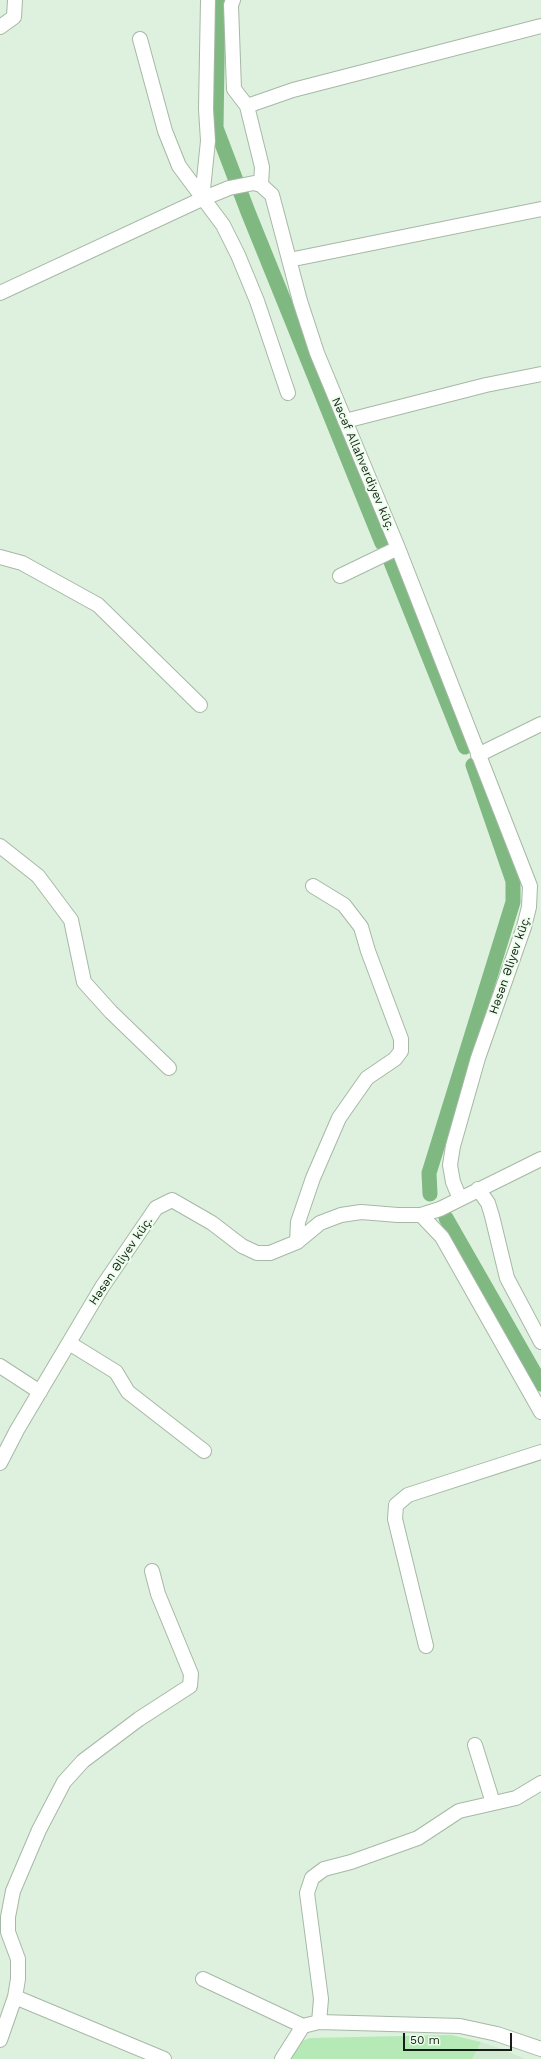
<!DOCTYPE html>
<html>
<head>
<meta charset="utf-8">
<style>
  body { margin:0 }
  #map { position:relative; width:541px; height:2059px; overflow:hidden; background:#def1de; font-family:"Work Sans",sans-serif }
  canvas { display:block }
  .scale { position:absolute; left:403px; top:2033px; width:109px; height:18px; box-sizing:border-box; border:2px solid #171d17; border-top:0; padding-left:5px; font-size:12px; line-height:14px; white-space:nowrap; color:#171d17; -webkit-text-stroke:3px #ebfeeb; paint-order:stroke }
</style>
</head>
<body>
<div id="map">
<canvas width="541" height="2059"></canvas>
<div class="scale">50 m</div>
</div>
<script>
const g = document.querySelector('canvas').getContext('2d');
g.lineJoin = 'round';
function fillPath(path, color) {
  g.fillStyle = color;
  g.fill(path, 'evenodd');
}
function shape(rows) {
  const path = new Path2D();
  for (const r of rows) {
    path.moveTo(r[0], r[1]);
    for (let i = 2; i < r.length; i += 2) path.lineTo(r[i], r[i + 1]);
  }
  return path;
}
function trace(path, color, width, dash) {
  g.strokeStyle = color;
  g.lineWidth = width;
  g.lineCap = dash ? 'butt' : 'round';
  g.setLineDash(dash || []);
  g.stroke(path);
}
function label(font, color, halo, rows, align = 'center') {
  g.font = font + ' "Work Sans",sans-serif';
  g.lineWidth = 4;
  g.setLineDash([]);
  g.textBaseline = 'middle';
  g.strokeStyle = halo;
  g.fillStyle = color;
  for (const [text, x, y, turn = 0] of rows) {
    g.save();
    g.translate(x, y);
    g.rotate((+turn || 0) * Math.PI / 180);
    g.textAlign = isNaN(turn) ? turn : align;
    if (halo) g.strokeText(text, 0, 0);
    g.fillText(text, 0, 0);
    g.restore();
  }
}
fillPath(shape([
  [481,2042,502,2049,525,2059,472,2059]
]), '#d0e9d0');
fillPath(shape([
  [451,2035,481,2042,472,2059,288,2059,299,2042,310,2038]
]), '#b5e9b6');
trace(shape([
  [218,0,216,128,248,212,382,543],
  [391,562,465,747],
  [430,1194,429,1173,513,902,513,881,473,765],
  [446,1218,541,1384]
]), '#7fb981', 15);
const street = shape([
  [233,0,231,5,234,89,247,106,262,167,261,185],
  [0,27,14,17,15,0],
  [140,39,165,131,179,166,223,225,238,255,257,301,288,393],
  [247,106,293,90,541,26],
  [202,199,208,141,206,109,208,0],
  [289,260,541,209],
  [0,293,202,199,229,188,254,183,261,185,272,195,300,301,317,353,398,548,530,886,529,907,524,927,478,1058,453,1146,450,1165,453,1182,460,1199],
  [345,421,486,385,541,374],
  [0,557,22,563,98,605,200,705],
  [340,576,398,548],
  [478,755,541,724],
  [0,846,38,876,71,920,84,982,111,1012,169,1068],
  [478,1189,488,1203,492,1216,507,1278,541,1342],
  [421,1215,442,1237,541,1412],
  [297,1242,298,1222,313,1178,339,1118,367,1078,395,1059,401,1051,401,1039,368,951,361,927,344,905,313,886],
  [69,1343,116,1372,128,1392,204,1451],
  [0,1366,40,1392],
  [0,1463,17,1430,102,1287,156,1208,172,1200,212,1223,242,1246,257,1253,270,1253,297,1242,320,1223,341,1215,361,1212,398,1215,421,1215,440,1209,541,1159],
  [426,1646,395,1519,396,1505,408,1495,541,1452],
  [475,1745,493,1803],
  [203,1979,303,2026],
  [15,1997,164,2059],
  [319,2022,321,1999,307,1893,312,1878,324,1869,351,1862,418,1838,459,1811,516,1798,541,1783],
  [0,2040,15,1997,18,1979,18,1959,8,1932,8,1917,13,1891,39,1830,64,1782,83,1761,139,1719,190,1686,191,1674,158,1594,152,1571],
  [282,2059,303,2026,319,2022,460,2026,497,2034,541,2049]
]);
trace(street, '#a6b8a6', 16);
trace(street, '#fff', 14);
label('12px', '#171d17', '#ebfeeb', [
  ["Nəcəf Allahverdiyev küç.",363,464,67],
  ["Həsən Əliyev küç.",510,965,-71],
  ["Həsən Əliyev küç.",121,1261,-56]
]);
</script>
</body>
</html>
